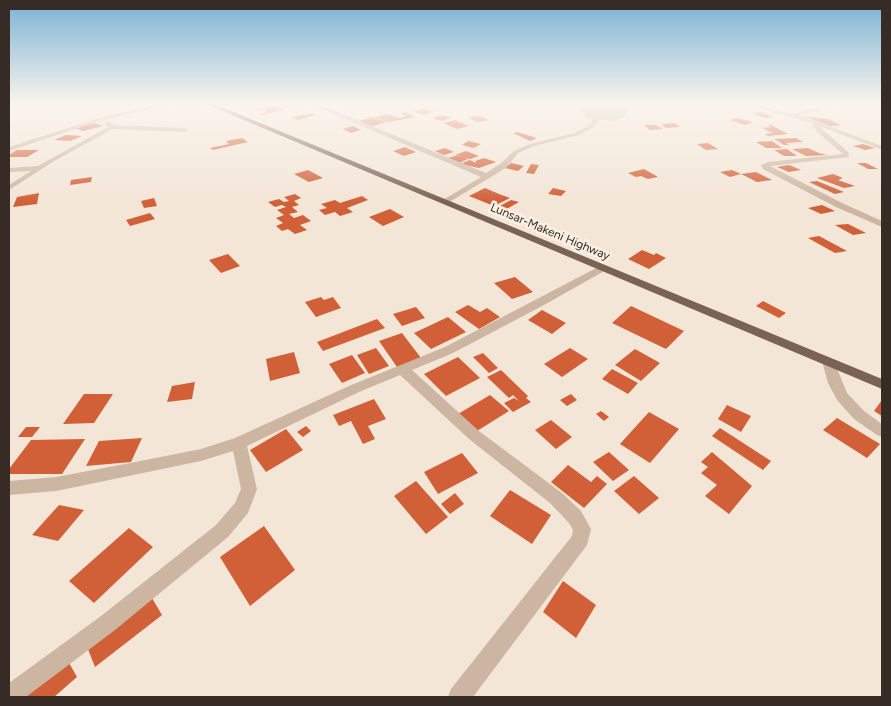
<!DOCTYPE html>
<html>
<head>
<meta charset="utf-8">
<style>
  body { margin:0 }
  #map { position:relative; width:891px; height:706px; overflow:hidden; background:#f3e6d7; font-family:Figtree,sans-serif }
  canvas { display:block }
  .frame { position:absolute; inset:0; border:10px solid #362b25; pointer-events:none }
</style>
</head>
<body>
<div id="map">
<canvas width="891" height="706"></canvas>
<div class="frame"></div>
</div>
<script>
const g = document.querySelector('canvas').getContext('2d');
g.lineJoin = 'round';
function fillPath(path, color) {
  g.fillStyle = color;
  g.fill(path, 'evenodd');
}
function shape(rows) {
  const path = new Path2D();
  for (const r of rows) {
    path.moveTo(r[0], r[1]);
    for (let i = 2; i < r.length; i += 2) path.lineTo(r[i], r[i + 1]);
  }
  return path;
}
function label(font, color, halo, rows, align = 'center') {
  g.font = font + ' Figtree,sans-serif';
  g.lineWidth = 5;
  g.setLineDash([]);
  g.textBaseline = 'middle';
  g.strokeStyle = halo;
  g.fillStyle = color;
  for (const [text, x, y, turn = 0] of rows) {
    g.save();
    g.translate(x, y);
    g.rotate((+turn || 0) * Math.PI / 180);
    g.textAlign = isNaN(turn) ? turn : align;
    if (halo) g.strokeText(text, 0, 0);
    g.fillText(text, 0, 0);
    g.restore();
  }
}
fillPath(shape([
  [574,104,621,104,628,109,624,117,614,121,589,119]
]), '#b3c396');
fillPath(shape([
  [271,105,283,110,262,115,259,114,268,112,259,108],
  [424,108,434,112,423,115,414,111],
  [405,112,416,117,389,122,375,117,387,114,399,118,406,116,400,114],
  [760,112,774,117,766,118,752,114],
  [311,114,315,115,298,120,292,117],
  [443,115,452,118,441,121,432,118],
  [480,116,489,120,478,122,468,118],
  [803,116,828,119,841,125,830,126],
  [373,117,387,122,373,126,359,121],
  [737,118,753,122,745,125,729,120],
  [455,120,469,126,457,129,443,123],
  [95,123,103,126,83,131,75,128],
  [675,123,680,127,666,128,661,124],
  [644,125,656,125,663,129,650,130],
  [767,125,771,125,788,134,768,136,765,134,773,133,762,128,772,127],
  [353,126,361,130,351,133,343,129],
  [517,132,537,138,530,141,513,133],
  [66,135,82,136,70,141,54,140],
  [242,138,248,142,213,150,210,148,229,144,226,141],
  [796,138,803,142,786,143,789,145,784,145,774,139],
  [468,141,481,144,474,148,462,145],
  [772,141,782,148,766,148,756,142],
  [708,143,718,149,706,150,697,144],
  [863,144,875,148,865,150,853,146],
  [405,147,416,152,404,156,393,151],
  [445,148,454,152,444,155,435,151],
  [808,148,819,153,827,155,806,156,792,149],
  [787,149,797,156,784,156,774,150],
  [17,150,39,150,27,157,9,157,9,155],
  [466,151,479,156,470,159,455,155],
  [455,156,460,156,468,159,459,163,448,158],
  [484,158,496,162,479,168,460,164,470,160,476,163,475,161],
  [511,163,524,166,518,171,505,168],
  [857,163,866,163,878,169,868,169],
  [531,164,539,165,534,174,526,173],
  [789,165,801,170,789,172,777,167],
  [644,169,658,177,648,179,641,176,636,177,628,173],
  [308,170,323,178,309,182,294,174],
  [732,170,741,174,756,172,772,180,757,182,741,174,730,177,720,172],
  [833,174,843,178,838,180,855,186,844,188,817,178],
  [92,177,91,182,70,185,71,180],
  [817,181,844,192,835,194,809,182],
  [485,188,499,194,510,198,494,206,469,196],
  [553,188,566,191,561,196,548,194],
  [39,193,37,204,13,207,17,197],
  [295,194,301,198,294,201,299,205,292,207,298,212,289,214,294,218,303,215,311,221,300,225,307,230,295,234,288,229,282,231,276,226,283,223,276,218,284,215,277,210,286,207,282,205,275,207,268,202,279,199,284,202,289,201,284,197],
  [362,196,368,200,347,208,353,212,340,216,335,212,325,215,319,210,327,208,321,204,335,200,340,203],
  [154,198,157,206,144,208,141,201],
  [511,200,519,202,503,211,496,208],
  [822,205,835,211,821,214,808,208],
  [390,209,404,217,383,226,369,217],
  [150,213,155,219,130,226,126,220],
  [848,224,866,233,853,235,835,225],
  [819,236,847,251,835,253,808,238],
  [642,250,654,255,656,253,666,258,649,269,628,259],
  [228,254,240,266,221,273,209,260],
  [515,277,533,292,512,299,494,283],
  [321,297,324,300,333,297,341,308,316,317,305,302],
  [763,301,786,313,779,318,756,306],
  [468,305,480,312,487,308,500,317,479,329,455,312],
  [631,306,684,331,666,349,612,323],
  [416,307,425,318,402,326,393,314],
  [542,310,566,323,552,334,528,320],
  [448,317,466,332,431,349,414,333],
  [377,319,385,328,323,351,317,342],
  [402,333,421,358,397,367,379,341],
  [376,348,389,366,369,374,357,355],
  [570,348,588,359,562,377,544,364],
  [635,349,660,363,641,381,615,365],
  [294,352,300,373,270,381,266,359],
  [483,353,498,368,489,373,473,357],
  [352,355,365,373,342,383,329,364],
  [458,357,480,378,446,396,424,374],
  [612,369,638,383,628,394,602,379],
  [501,370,528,396,526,398,531,402,513,412,504,403,514,398,519,401,513,395,509,398,487,377],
  [195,382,192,399,167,402,172,386],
  [84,394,113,394,94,423,63,424],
  [571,394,577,400,567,406,560,400],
  [490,395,509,411,477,431,458,414],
  [374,399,386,419,368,426,375,439,363,444,351,421,339,426,333,415],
  [882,400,882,416,874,411],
  [727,405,751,416,741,432,718,419],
  [601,411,609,417,604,421,596,414],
  [649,412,679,429,650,463,620,444],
  [837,418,880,444,867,458,823,430],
  [551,420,572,437,556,449,535,430],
  [306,426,311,431,303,437,297,432],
  [26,427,40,427,32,437,18,437],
  [720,428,771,461,763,470,712,436],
  [286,429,303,450,266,472,250,450],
  [142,438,131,462,86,466,99,441],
  [85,439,62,474,9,474,9,469,31,440],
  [609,452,629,470,613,481,593,462],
  [712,452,752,486,729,514,705,496,717,485,701,473,708,467,701,462],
  [462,453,478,473,438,494,424,472],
  [568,465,591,482,597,476,607,484,584,508,551,482],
  [634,476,659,498,639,514,614,491],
  [416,481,448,517,426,534,394,496],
  [510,490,551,515,532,544,490,516],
  [455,493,464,504,450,514,441,504],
  [59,505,84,510,58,541,32,535],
  [264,526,295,570,250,606,220,557],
  [129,528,153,547,94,603,69,581],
  [563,581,596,605,576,638,543,612],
  [146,588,162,615,95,667,82,634],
  [64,654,77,677,54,697,10,697]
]), '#d15f37');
fillPath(shape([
  [159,104,170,104,100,121,9,151,9,147,96,119,159,104],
  [310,104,318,104,486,173,500,164,514,151,530,144,575,133,588,126,592,122,592,116,586,104,591,104,598,116,598,122,592,128,579,135,534,146,518,153,506,168,446,204,442,202,443,200,481,177,310,104],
  [745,104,755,104,792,114,825,104,833,104,819,111,798,116,816,121,882,146,882,150,880,149,819,126,848,152,849,157,770,166,842,203,882,221,882,227,836,207,763,169,761,165,768,162,843,154,816,131,812,123,745,104],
  [107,121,114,125,185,128,188,130,185,132,113,129,54,161,9,190,9,185,31,171,9,172,9,168,38,166,108,127,104,123,107,121],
  [602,265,607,268,606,270,544,305,453,353,412,370,479,431,562,493,581,511,591,529,587,545,473,697,448,697,451,689,572,536,573,530,569,523,550,503,469,439,400,375,359,392,247,446,257,489,248,513,228,537,115,630,26,697,9,697,9,683,101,616,216,525,235,503,241,489,233,451,201,461,56,491,9,495,9,481,56,477,125,464,201,449,235,438,349,386,445,347,602,265],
  [828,357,834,361,847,393,864,411,882,424,882,437,877,435,854,419,837,400,828,383,822,361,828,357]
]), '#ccb6a2');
fillPath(shape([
  [206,104,214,104,882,379,882,389,206,104]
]), '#7a6255');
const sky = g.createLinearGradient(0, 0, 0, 203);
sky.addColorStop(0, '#79b2d3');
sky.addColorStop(0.51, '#faf4ed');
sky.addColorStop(1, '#faf4ed00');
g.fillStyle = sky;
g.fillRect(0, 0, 891, 203);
label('12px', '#362b25', '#fbf0e3', [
  ["Lunsar-Makeni Highway",550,232,23]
]);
</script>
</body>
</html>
